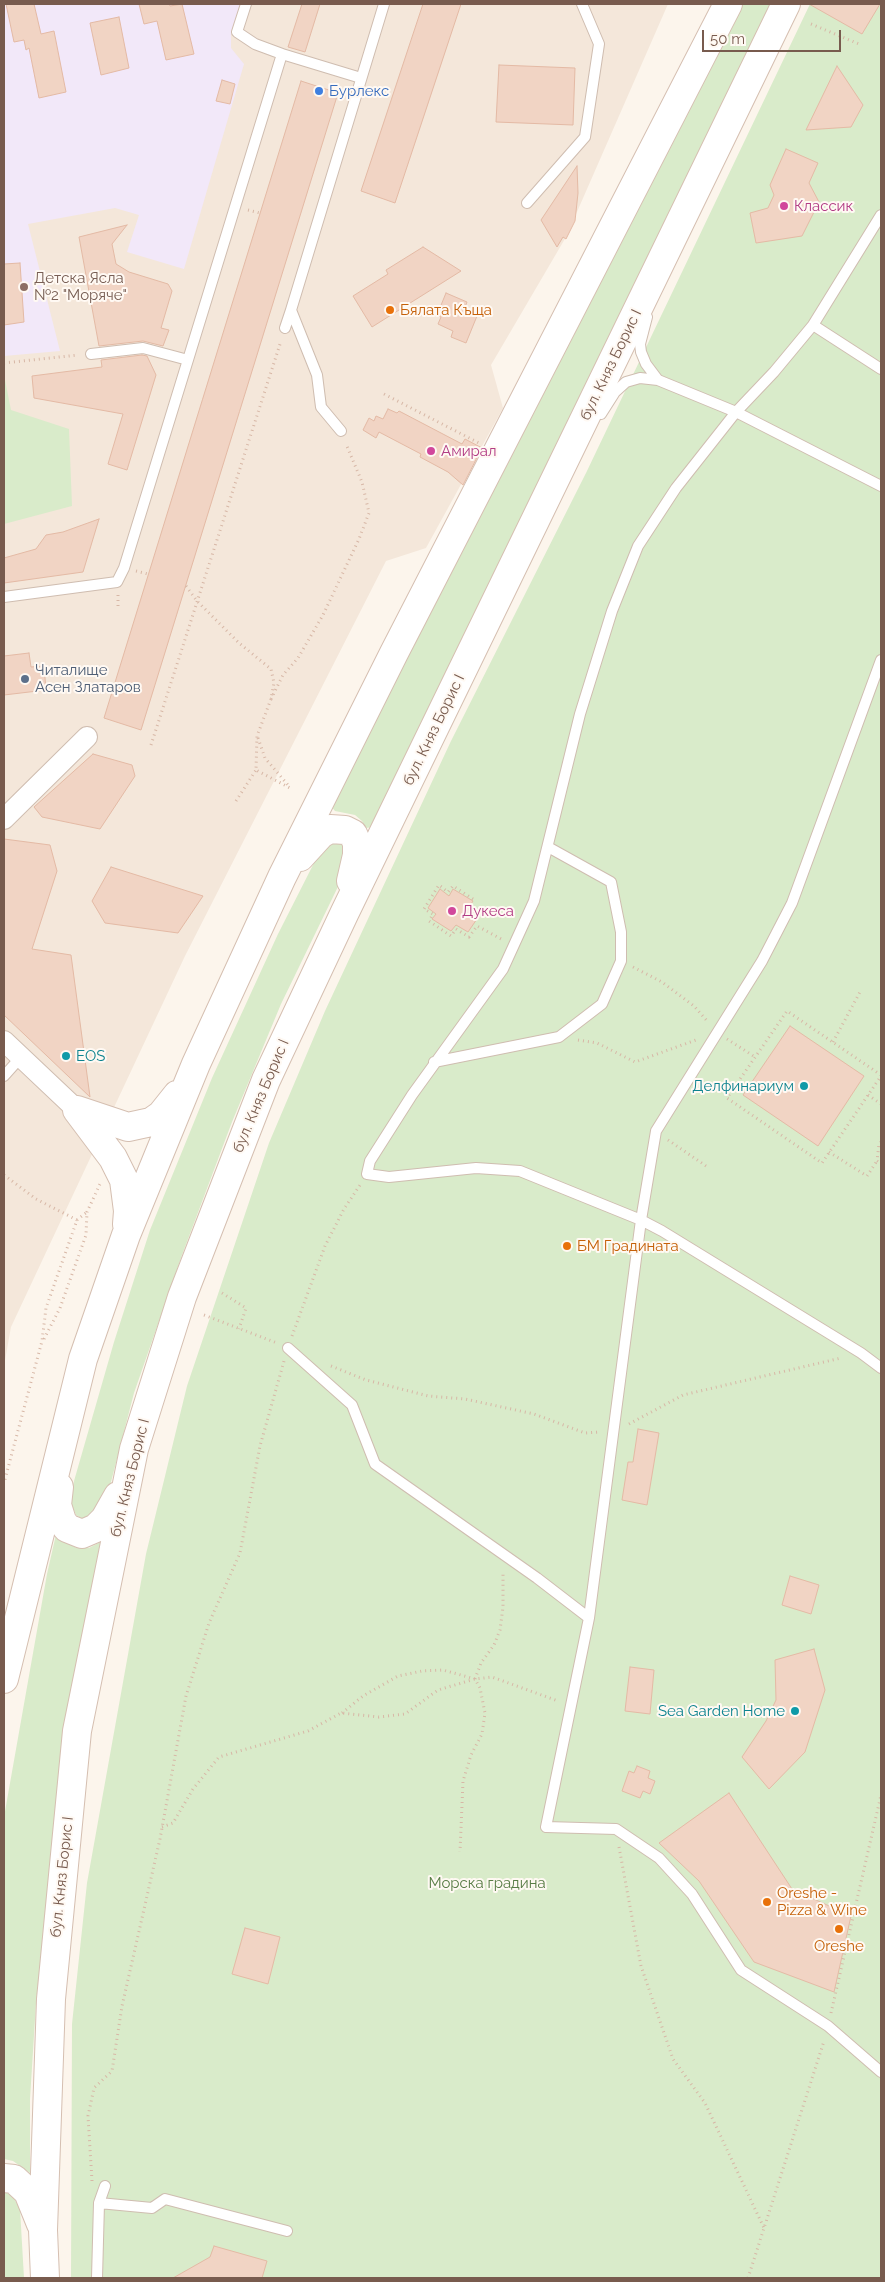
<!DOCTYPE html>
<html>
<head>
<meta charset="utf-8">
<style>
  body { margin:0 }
  #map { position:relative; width:885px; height:2282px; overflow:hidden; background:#fcf5ec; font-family:Raleway,sans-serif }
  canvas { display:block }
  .frame { position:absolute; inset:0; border:5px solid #785b4e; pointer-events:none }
  .scale { position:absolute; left:702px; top:30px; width:139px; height:22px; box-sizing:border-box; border:2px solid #785b4e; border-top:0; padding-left:6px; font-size:15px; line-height:18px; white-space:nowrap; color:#785b4e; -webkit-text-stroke:4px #fff9f3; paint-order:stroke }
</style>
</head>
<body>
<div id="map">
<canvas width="885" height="2282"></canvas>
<div class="frame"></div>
<div class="scale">50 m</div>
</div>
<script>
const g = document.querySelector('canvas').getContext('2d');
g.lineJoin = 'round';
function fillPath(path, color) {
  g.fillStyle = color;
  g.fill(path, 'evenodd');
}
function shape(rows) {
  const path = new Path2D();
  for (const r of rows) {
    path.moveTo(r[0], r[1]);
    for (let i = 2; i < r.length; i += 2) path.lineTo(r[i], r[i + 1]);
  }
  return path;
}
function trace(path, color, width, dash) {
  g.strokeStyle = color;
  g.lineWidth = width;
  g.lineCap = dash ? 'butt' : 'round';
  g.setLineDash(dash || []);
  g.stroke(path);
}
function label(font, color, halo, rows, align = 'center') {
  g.font = font + ' Raleway,sans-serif';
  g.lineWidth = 4;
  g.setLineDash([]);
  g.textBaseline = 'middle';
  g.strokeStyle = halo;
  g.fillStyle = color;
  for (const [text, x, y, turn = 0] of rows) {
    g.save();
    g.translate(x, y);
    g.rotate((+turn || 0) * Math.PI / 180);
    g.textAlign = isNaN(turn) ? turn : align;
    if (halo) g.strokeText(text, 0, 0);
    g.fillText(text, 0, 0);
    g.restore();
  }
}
fillPath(shape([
  [4,4,668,4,566,237,491,365,503,408,426,548,386,561,185,956,11,1327,4,1366]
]), '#f4e7da');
fillPath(shape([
  [4,4,240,4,231,32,231,48,244,64,184,269,127,252,139,215,115,208,28,224,60,351,4,356]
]), '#f2e8f9');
fillPath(shape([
  [742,4,772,4,373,827,366,828,362,821,355,815,335,811,330,805],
  [810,4,881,4,881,2278,71,2278,72,2024,87,1883,146,1554,187,1386,269,1143,325,1011,451,741,586,473],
  [4,375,11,410,69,429,72,506,4,524],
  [335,840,345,842,349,864,281,1004,232,1122,182,1255,134,1393,104,1509,86,1521,76,1515,71,1503,74,1481,114,1342,150,1230,212,1078,278,934,315,861,327,844],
  [57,1530,69,1544,77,1548,89,1548,108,1538,47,1899,36,2003,30,2099,30,2173,13,2161,4,2159,4,1817,47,1574],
  [4,2192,12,2195,20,2209,24,2278,4,2278]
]), '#d9ebca');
const building = shape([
  [6,4,34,4,41,34,54,31,66,92,39,98,29,48,26,50,24,40,14,42,6,4],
  [139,4,169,4,170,6,182,4,194,54,166,60,157,21,144,24,139,4],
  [302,4,320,4,305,52,288,47,302,4],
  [423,4,461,4,395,203,361,191,423,4],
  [809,4,880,4,862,34,809,4],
  [119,17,129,68,101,75,90,23,119,17],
  [499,65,575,68,573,125,496,122,499,65],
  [837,66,863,105,851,127,806,130,837,66],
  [222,80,235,84,230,104,216,101,222,80],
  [301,81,338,93,141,730,104,718,301,81],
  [786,149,818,163,809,183,819,202,802,236,756,243,750,213,768,208,774,195,770,185,786,149],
  [577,166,578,193,575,221,566,239,563,237,557,247,541,220,577,166],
  [127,225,112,244,116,264,129,272,168,284,172,291,161,328,169,330,163,346,143,341,99,346,79,237,127,225],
  [423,247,461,271,372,327,353,296,388,274,386,270,423,247],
  [20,263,24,322,4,325,4,264,20,263],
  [446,293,467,302,464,310,477,316,466,343,451,337,453,331,438,324,441,317,437,315,446,293],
  [142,355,147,356,156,375,127,470,108,464,123,414,34,398,32,376,102,367,101,360,142,355],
  [388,409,397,413,399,411,462,444,465,439,482,448,463,485,448,472,420,457,421,454,379,432,376,438,363,430,369,418,374,421,376,416,383,419,388,409],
  [99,519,83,572,4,583,4,558,36,549,46,535,63,532,99,519],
  [29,653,31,667,44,666,46,690,4,695,4,656,29,653],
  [93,754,132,765,135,776,100,829,42,817,34,807,93,754],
  [4,839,50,845,57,871,32,949,71,955,90,1097,4,1015,4,839],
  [111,867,203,896,178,933,105,923,92,901,111,867],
  [440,889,449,896,453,889,473,901,468,909,479,916,468,932,456,925,451,931,432,919,436,914,428,908,440,889],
  [790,1026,864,1076,818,1146,743,1095,790,1026],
  [638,1429,659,1433,647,1505,622,1500,628,1462,633,1462,638,1429],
  [790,1576,819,1585,811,1614,782,1605,790,1576],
  [814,1649,825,1690,805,1752,769,1789,742,1757,766,1721,776,1700,775,1660,814,1649],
  [630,1667,654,1670,650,1714,625,1711,630,1667],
  [637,1766,650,1771,648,1778,655,1781,650,1794,643,1791,640,1798,622,1791,629,1771,634,1773,637,1766],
  [729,1793,792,1889,851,1916,834,1992,754,1962,699,1881,659,1843,729,1793],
  [245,1928,280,1937,268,1984,232,1974,245,1928],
  [214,2246,267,2261,262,2278,173,2278,210,2257,214,2246]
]);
fillPath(building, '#f1d4c4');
trace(building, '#e4baa5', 1);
const service = shape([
  [282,54,361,78],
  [527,203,585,137,599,44,582,4],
  [881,215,813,325,774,372,736,412,676,488,638,546,612,611,580,714,534,901,503,969,412,1095,370,1161,367,1174,389,1177,476,1168,520,1171,641,1220,662,1231,861,1353,881,1368],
  [647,317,640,344,641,352,646,364,658,380],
  [813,325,881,369],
  [285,328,291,310],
  [91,354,143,348,188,360],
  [601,414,615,392,626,382,640,378,658,380,736,412,881,486],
  [341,431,321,407,317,375,291,310,384,4],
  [4,597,117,582,124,568,282,54,255,44,237,32,246,4],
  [434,1062,559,1037,602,1004,621,961,621,932,611,882,548,847],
  [4,1076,21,1057],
  [288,1348,352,1405,375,1464,537,1578,589,1618,546,1827,616,1829,659,1858,692,1894,741,1970,828,2026,881,2072],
  [589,1618,641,1220,656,1131,762,961,792,903,881,660],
  [99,2203,152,2208,165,2199,287,2231],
  [97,2278,99,2203,105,2186]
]);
const minor = shape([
  [4,819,87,737],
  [4,1041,77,1110]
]);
const secondary = shape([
  [300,857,321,834,330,829,345,830,353,834,357,843,357,855,351,881],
  [77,1110,128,1127,151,1122,161,1115,177,1095],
  [77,1110,113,1158,124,1180,128,1211,127,1224],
  [59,1487,57,1505,62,1521,67,1528,82,1534,96,1528,105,1519,118,1496],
  [4,1679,83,1359,126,1235,196,1064,282,877,394,653,728,4],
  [4,2178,14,2179,28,2192,41,2224],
  [45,2278,43,2230,51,1999,77,1731,134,1449,182,1297,266,1080,345,912,786,4]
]);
trace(service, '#cfbdb0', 12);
trace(minor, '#cfbdb0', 22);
trace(secondary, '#d5bfb1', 30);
trace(shape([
  [811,24,859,44],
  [248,210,260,213],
  [4,363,78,355],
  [384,394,479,443],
  [136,571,148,574],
  [186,586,197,601,239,643,271,669,274,683,271,699,257,736,256,770,290,788],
  [118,595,118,607],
  [271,699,283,675,298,658,323,615,359,539,369,513,362,482,346,444],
  [258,738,265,758,288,785],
  [151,745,281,341],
  [236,801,256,770],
  [473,899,453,886,448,892,439,885,424,909,433,914,429,921,451,936,456,929,469,937,477,926,503,940],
  [633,967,662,982,694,1006,708,1022],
  [727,1039,755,1057],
  [578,1040,597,1043,635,1062,696,1040],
  [833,1042,860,992],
  [881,1075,787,1011,727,1098,822,1163,881,1076],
  [868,1095,881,1104],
  [668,1140,709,1168],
  [881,1142,879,1144,877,1161,881,1164],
  [829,1152,867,1176,877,1161],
  [4,1175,36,1199,77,1220,46,1308,42,1341,4,1483],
  [77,1220,87,1212],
  [222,1293,246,1308,239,1329],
  [204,1315,277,1343],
  [292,1336,325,1246,344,1209,360,1185],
  [44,1339,60,1308,86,1235,87,1212,100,1184],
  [331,1366,366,1380,428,1396,465,1399,534,1414,585,1433,600,1432],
  [629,1424,683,1395,841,1358],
  [475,1679,481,1663,494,1645,500,1630,503,1607,503,1572],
  [342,1713,363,1696,398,1676,422,1671,443,1670,475,1679,480,1688,485,1713,482,1734,471,1755,463,1781,460,1852],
  [162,1827,173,1823,193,1789,219,1757,308,1731,341,1713,379,1717,405,1714,438,1690,475,1679,492,1677,558,1701],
  [619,1847,641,1966,673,2059,705,2103,764,2228],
  [831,2013,881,1795],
  [92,2181,88,2116,94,2088,112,2071,122,2006,160,1839,186,1696,209,1623,240,1553,260,1446,284,1361],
  [748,2278,824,2041]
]), '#d7b7a6', 3, [1, 4]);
trace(service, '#fff', 10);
trace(minor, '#fff', 20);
trace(secondary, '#fff', 28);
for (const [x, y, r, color] of [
  [319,91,5,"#3f7fe0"],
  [784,206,5,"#d1479c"],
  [24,287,5,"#8d6e63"],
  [390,310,5,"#e8710a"],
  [431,451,5,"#d1479c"],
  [25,679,5,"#5c6f8a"],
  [452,911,5,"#d1479c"],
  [66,1056,5,"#0f9aa8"],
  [804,1086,5,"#0f9aa8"],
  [567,1246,5,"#e8710a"],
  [795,1711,5,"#0f9aa8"],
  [767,1902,5,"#e8710a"],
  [839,1929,5,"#e8710a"]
]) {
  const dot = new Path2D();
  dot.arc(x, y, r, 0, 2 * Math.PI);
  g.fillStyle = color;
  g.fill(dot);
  trace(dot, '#fff9f3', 2);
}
label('15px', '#366cbe', '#fff9f3', [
  ["Бурлекс",329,91]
], 'left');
label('15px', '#b23c85', '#fff9f3', [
  ["Классик",794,206],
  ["Амирал",441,451],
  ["Дукеса",462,911]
], 'left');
label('15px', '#785e54', '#fff9f3', [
  ["Детска Ясла",34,278],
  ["№2 \"Моряче\"",34,295]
], 'left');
label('15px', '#c56008', '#fff9f3', [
  ["Бялата Къща",400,310],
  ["БМ Градината",577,1246],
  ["Oreshe -",777,1893],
  ["Pizza & Wine",777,1910],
  ["Oreshe",839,1946,"center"]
], 'left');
label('15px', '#785b4e', '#fff9f3', [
  ["бул. Княз Борис I",611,365,-64],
  ["бул. Княз Борис I",434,730,-64],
  ["бул. Княз Борис I",261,1096,-67],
  ["бул. Княз Борис I",130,1478,-76],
  ["бул. Княз Борис I",62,1877,-84]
]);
label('15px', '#4e5e75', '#fff9f3', [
  ["Читалище",35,670],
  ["Асен Златаров",35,687]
], 'left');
label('15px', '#0d838f', '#fff9f3', [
  ["EOS",76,1056,"left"],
  ["Делфинариум",794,1086],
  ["Sea Garden Home",785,1711]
], 'right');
label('15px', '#597d46', '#fff9f3', [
  ["Морска градина",487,1883]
]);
</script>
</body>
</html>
